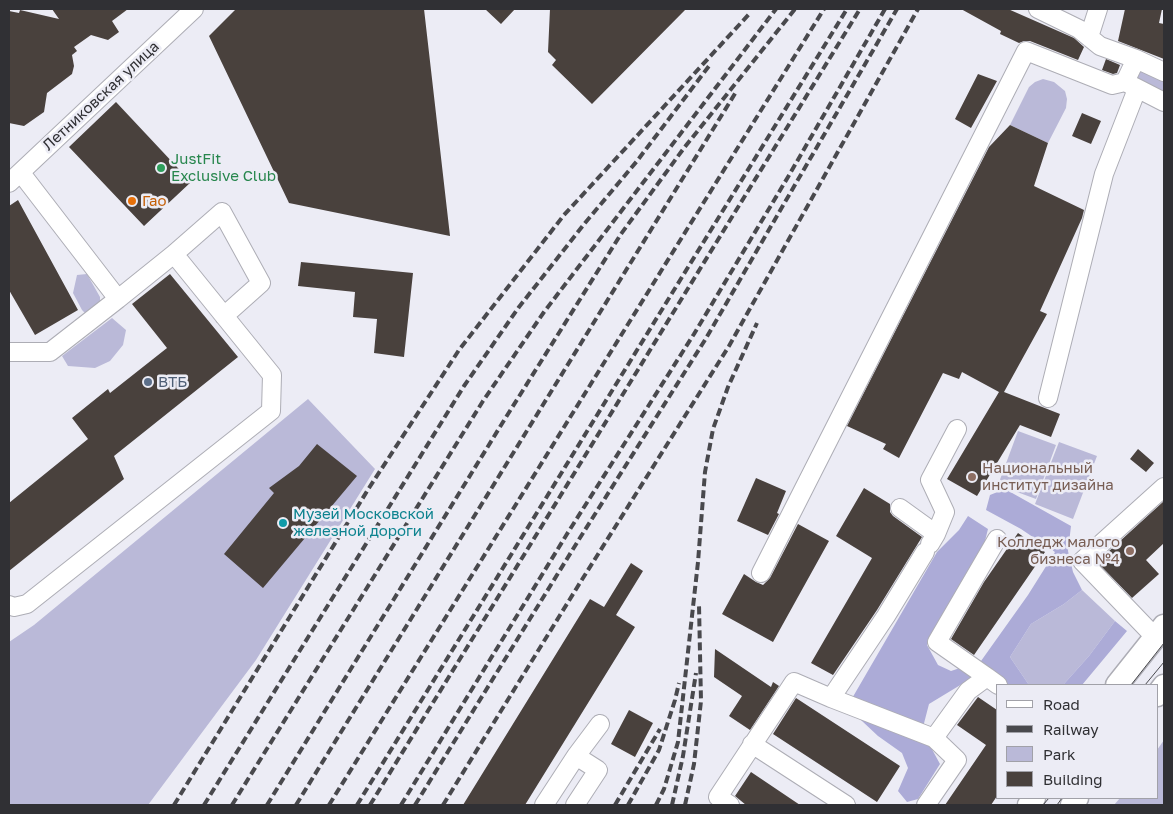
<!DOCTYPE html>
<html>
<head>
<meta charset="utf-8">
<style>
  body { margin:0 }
  #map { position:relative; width:1173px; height:814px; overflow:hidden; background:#ececf5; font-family:"Golos Text",sans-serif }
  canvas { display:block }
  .frame { position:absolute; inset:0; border:10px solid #303034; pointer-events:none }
  .legend { position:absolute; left:996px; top:684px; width:162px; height:115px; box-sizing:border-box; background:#ececf5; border:1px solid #a1a1a8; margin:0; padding:6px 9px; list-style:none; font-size:15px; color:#303034 }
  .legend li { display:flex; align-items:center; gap:10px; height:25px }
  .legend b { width:25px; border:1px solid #a1a1a8 }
</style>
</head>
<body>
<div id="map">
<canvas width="1173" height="814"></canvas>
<div class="frame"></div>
<ul class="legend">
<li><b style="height:6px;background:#fff"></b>Road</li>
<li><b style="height:6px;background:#49494d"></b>Railway</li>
<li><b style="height:14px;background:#bab9d8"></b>Park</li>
<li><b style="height:14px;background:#49413d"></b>Building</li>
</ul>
</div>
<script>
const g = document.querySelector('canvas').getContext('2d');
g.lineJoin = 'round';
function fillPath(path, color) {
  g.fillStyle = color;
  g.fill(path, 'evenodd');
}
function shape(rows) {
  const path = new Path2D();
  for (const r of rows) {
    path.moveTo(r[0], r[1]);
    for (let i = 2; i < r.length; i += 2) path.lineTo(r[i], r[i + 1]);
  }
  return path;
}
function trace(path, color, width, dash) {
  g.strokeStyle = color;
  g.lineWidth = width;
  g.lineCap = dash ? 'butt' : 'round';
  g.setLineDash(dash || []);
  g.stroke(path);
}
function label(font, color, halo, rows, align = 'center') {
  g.font = font + ' "Golos Text",sans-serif';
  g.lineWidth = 5;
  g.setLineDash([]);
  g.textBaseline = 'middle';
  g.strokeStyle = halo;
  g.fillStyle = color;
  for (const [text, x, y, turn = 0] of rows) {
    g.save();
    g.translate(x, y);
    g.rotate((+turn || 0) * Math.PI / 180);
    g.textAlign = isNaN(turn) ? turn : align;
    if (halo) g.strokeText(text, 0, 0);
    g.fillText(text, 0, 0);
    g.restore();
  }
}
fillPath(shape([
  [1137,67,1164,77,1164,96,1134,81],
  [1043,79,1054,82,1065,91,1067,99,1066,108,1048,143,1010,125,1029,87,1035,82],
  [87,274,100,297,100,306,88,316,82,310,73,293,77,275],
  [112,318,126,330,123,345,110,361,95,368,68,366,62,356],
  [308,399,375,469,256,660,148,805,9,805,9,642,34,625],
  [1018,431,1056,445,1036,499,998,485],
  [1059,442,1097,456,1073,519,1035,504],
  [1082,590,1115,621,1089,656,1063,685,1029,685,1010,657,1031,624,1064,604],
  [1164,740,1164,805,1114,805,1120,798,1157,798,1157,750]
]), '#bab9d8');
fillPath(shape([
  [1005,489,1071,526,1068,551,1073,572,1082,590,1064,604,1031,624,1010,657,1029,685,1004,685,988,673,962,684,929,704,922,731,940,764,918,799,907,802,898,791,908,768,902,753,878,736,847,707,937,552,959,530,968,516,988,529,983,549,943,615,927,645,938,665,951,671,981,661,1028,595,1055,552,1021,529,986,510,990,495],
  [1115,621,1127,631,1082,685,1063,685,1089,656]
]), '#acabd7');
fillPath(shape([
  [52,9,128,9,112,21,119,32,108,40,91,35,74,47,77,51,72,55,74,66,72,74,47,93,44,112,24,126,9,123,9,11,19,13,20,10,59,19],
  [236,9,424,9,450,236,289,203,209,36],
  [485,9,515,9,501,24],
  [550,9,686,9,592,104,552,65,556,60,548,52],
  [961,9,1008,9,1074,38,1084,47,1078,60,1030,41,1024,41,1019,43,1000,34,1001,31],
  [1125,9,1162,9,1159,23,1164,24,1164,59,1118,41],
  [1106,59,1120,65,1117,73,1113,74,1102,70],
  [978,74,997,81,971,128,955,119],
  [116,102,191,182,144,226,69,147],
  [1082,113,1101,121,1091,144,1072,136],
  [1010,125,1048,143,1034,186,1084,210,1082,218,1040,311,1047,314,1004,392,1060,414,1051,437,1020,425,977,496,947,479,999,392,962,372,959,379,943,373,899,458,883,449,886,444,847,426,989,147],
  [18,200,78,310,35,335,9,290,9,206],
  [301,262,413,273,404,357,374,353,377,319,353,317,355,292,298,286],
  [170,274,238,357,114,456,124,479,9,571,9,503,88,439,72,418,108,389,110,393,167,348,132,304],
  [317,444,357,476,263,588,224,554,274,493,269,488,299,466],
  [1138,449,1154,463,1146,472,1130,459],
  [756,478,786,491,777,513,779,514,768,535,737,521],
  [864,488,890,504,890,512,893,516,922,537,877,610,833,675,811,663,872,558,836,536],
  [1164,501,1164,543,1146,560,1159,574,1132,598,1097,562],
  [798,524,829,541,773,642,722,614,744,574,756,582,763,585,770,578],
  [1018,533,1045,552,974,655,951,639,984,582],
  [631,563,643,571,616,615,635,627,525,805,463,805,590,599,604,607],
  [715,649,771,687,773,682,779,686,750,730,729,716,742,696,714,677],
  [978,697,997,710,997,796,991,805,945,805,986,745,957,725],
  [796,698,900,766,877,802,773,734],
  [629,710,653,723,635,757,611,744],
  [751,772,800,805,746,805,735,796]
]), '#49413d');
const minor = shape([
  [1038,9,1079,29,1100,46,1136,59],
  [1089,37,1098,9],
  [1164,72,1136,59,1125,82,1164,102],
  [9,183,194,9],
  [174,254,222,212,261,283,224,316],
  [9,352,50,352,118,299,21,173],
  [1048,398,1104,174,1137,89],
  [900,508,936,534,930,544],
  [936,534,945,512,930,480,957,429],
  [925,552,886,616,831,698,934,738],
  [761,573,1026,51,1112,85,1125,82],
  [9,605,14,607,27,604,271,411,272,375,174,254,118,299],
  [1155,637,1082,561,1164,487],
  [987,677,937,642,997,539],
  [752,744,846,805],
  [544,805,576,756,600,724],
  [575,805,598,770,576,756],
  [730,805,718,797,794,682,831,698],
  [926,805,957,760,934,738,968,691,987,677,998,685]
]);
const major = shape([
  [1117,685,1164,626],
  [1157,695,1164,686],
  [1029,805,1034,798],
  [1072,805,1077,798]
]);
trace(minor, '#adadb5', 20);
trace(major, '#adadb5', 25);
trace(minor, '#fff', 18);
trace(major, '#fff', 22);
trace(shape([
  [1131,685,1164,643],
  [1145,685,1164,662],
  [1043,805,1049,798],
  [1057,805,1062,798]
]), '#49494d', 1);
trace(shape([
  [174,805,369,488,459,350,564,215,751,12],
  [204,805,464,386,519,307,585,223,637,161,709,66],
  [232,805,483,401,544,312,776,9],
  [267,805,503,422,621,234,684,148,795,9],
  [296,805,736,92],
  [329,805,824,9],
  [357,805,847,9],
  [370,805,860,9],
  [401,805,567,534,694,334,788,177,885,9],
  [415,805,578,541,705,340,897,9],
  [443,805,578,586,729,346,918,9],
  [615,805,660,729],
  [628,805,659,750,675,700,679,683],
  [656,805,664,789,678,742,698,562,705,472,713,429,728,387,757,323],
  [672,805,683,756,696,673],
  [685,805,694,764,701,701,699,605]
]), '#49494d', 4, [8, 4]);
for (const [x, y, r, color] of [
  [161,168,5,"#2e9e5b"],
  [132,201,5,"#e8710a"],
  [148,382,5,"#5c6f8a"],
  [972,477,5,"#8d6e63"],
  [283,523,5,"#0f9aa8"],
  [1130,551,5,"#8d6e63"]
]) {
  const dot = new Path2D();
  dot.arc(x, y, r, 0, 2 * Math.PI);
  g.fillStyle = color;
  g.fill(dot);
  trace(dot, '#ececf5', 2);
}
label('15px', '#303034', '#ececf5', [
  ["Летниковская улица",101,96,-43]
]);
label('15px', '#27864d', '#ececf5', [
  ["JustFit",171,159],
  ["Exclusive Club",171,176]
], 'left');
label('15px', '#c56008', '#ececf5', [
  ["Гао",142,201]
], 'left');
label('15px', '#4e5e75', '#ececf5', [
  ["ВТБ",158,382]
], 'left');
label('15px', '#785e54', '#ececf5', [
  ["Национальный",982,468],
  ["институт дизайна",982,485],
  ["Колледж малого",1120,542,"right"],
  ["бизнеса №4",1120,559,"right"]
], 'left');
label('15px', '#0d838f', '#ececf5', [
  ["Музей Московской",293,514],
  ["железной дороги",293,531]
], 'left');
</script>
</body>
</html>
